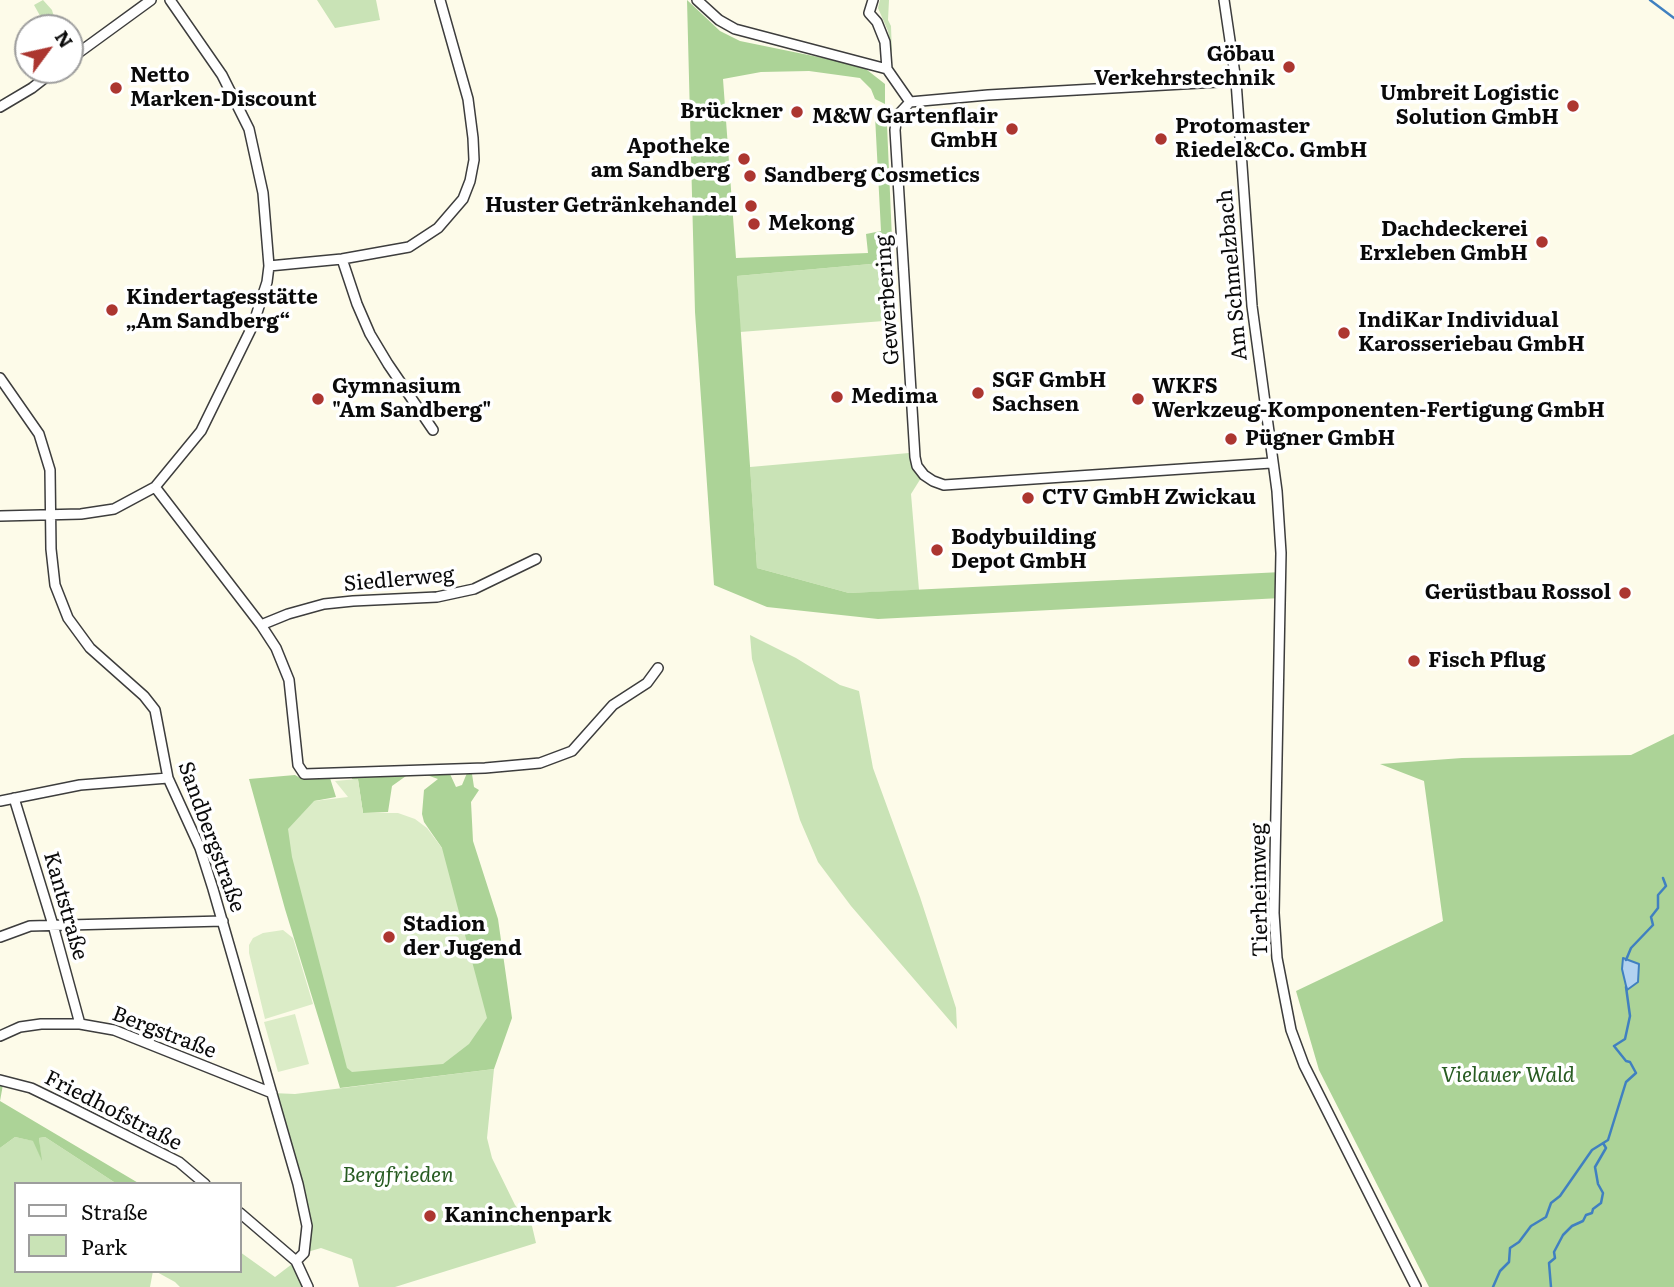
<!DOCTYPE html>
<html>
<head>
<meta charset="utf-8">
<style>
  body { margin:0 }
  #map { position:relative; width:1674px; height:1287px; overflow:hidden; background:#fdfbe9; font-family:Literata,serif }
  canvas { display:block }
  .legend { position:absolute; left:14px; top:1182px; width:228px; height:91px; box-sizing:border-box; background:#fff; border:2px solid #9d9d9d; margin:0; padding:9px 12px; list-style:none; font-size:21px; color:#0a0a0a }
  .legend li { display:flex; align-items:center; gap:14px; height:35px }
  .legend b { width:35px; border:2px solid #9d9d9d }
  .north { position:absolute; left:14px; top:14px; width:70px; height:70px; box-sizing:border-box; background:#fff; border:2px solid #9d9d9d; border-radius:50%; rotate:57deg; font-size:19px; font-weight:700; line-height:28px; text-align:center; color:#0a0a0a }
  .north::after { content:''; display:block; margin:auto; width:24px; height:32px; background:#ac3630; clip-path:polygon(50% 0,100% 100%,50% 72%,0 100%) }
</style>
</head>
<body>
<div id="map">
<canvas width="1674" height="1287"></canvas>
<ul class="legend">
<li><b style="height:9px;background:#fff"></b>Straße</li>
<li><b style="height:19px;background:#c9e3b6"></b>Park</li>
</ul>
<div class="north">N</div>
</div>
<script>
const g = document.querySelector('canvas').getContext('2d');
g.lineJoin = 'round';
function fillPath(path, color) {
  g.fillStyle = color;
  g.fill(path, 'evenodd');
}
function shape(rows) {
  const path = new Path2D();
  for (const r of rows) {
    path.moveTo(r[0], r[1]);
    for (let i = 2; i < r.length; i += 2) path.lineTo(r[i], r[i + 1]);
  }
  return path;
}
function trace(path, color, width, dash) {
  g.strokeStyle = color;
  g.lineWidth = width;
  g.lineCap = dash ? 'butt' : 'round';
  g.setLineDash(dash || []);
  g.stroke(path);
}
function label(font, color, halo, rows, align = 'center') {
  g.font = font + ' Literata,serif';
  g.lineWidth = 7;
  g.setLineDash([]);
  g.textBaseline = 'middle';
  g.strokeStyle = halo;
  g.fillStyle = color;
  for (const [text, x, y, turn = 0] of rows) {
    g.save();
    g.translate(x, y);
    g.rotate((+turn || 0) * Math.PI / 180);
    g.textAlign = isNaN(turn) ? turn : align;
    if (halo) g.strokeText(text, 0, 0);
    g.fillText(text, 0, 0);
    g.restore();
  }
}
fillPath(shape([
  [43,0,52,10,54,17,43,21,34,5],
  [317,0,376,0,380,20,335,28],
  [880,0,889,0,888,20,891,26,892,56,888,31,878,8],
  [893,262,897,320,740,332,737,276],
  [909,453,914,470,921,478,911,494,919,590,849,593,757,568,750,467],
  [750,635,796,658,840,685,859,691,873,768,920,897,956,1008,957,1029,851,906,818,862,800,820,752,659],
  [494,1069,487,1138,492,1158,515,1205,532,1226,536,1243,395,1287,359,1287,352,1259,321,1248,304,1253,307,1225,272,1093,295,1094],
  [15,1137,34,1141,41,1158,39,1138,45,1137,117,1184,16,1184,16,1271,153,1271,150,1287,0,1287,0,1148],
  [240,1252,275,1277,296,1261,308,1287,180,1287,175,1282,155,1271,240,1271]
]), '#c9e3b6');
fillPath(shape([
  [687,0,720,31,740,41,862,66,885,84,885,104,875,99,871,89,860,78,809,71,761,72,723,79,736,258,868,253,866,234,881,231,875,116,887,125,893,262,737,276,757,568,849,593,1282,572,1281,598,878,619,767,607,714,585,695,312],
  [1674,734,1674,1287,1429,1287,1319,1070,1296,991,1443,921,1424,781,1380,764,1462,758,1631,755],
  [437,770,450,774,456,787,462,785,467,773,472,774,474,787,479,790,471,802,473,841,498,919,512,1018,494,1069,340,1088,285,909,249,779,295,775,302,779,330,778,336,797,314,801,442,848,424,822,422,814,424,790,438,779,424,774],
  [405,772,406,776,392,786,388,812,363,813,358,780,352,779,351,774],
  [4,1079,0,1101,140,1184,117,1184,45,1137,39,1138,42,1161,33,1141,15,1137,0,1148,0,1080]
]), '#acd397');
fillPath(shape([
  [358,779,363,813,398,813,415,819,427,828,442,848,487,1018,469,1044,443,1064,352,1072,347,1068,292,857,288,829,314,801,348,797,335,781],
  [283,930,293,938,313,1004,265,1019,249,953,249,945,253,938,263,933],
  [295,1014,309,1064,278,1072,264,1022]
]), '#dbecc7');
const water = shape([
  [1623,958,1639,964,1638,982,1627,990,1622,969,1623,958]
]);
fillPath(water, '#b2d2f0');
trace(water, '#4080c0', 2);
trace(shape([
  [1650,0,1674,18],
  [1626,960,1631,948,1653,925,1651,917,1658,908,1658,895,1666,886,1663,878],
  [1493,1287,1500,1271,1509,1262,1510,1248,1519,1242,1531,1226,1546,1217,1551,1203,1560,1196,1592,1150,1608,1140,1626,1082,1636,1073,1630,1062,1626,1061,1614,1046,1625,1039,1630,1016,1626,987],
  [1551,1287,1549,1263,1555,1258,1554,1252,1563,1235,1572,1226,1583,1221,1586,1215,1592,1213,1593,1209,1601,1203,1603,1193,1598,1184,1595,1167,1606,1148,1603,1143]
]), '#4080c0', 2.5);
const minor = shape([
  [697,0,719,20,735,29,887,69],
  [873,0,869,13,877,22,885,42,887,69,910,102],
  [1224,0,1236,81,1252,306,1277,491,1281,553,1274,913,1277,958,1291,1030,1304,1065,1416,1287],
  [70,59,151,0],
  [1236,81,988,95,910,102,897,116,895,130,915,457,917,466,924,475,933,481,944,485,1271,463],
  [0,107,32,88,55,70],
  [342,259,357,304,370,334,388,364,433,430],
  [269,266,342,259,409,247,438,228,463,199,470,181,474,160,473,138,468,99,440,0],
  [0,378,39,434,50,470,51,549,55,585,68,618,90,648,144,696,155,710,168,778,200,848,213,889,298,1184,307,1226,304,1253,296,1261],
  [155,487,261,625,276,648,289,680,298,765,304,774,485,768,540,763,572,751,613,705,647,683,658,668],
  [0,516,81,514,114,509,155,487,201,431,253,325,267,282,269,266,263,193,249,129,222,75,170,0],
  [261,625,288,614,324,604,353,601,437,597,474,589,536,559],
  [14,798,53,925,80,1024],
  [0,801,80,785,168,778],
  [0,937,30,926,223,921],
  [0,1036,20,1027,41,1024,80,1024,114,1030,272,1093],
  [0,1080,31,1088,66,1105,179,1162,205,1184],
  [240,1213,296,1261,308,1287]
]);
trace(minor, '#3d3d3d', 12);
trace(minor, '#fff', 9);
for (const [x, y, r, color] of [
  [1289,67,7,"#ac3630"],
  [116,88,7,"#ac3630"],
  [1573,106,7,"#ac3630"],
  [797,112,7,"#ac3630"],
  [1012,129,7,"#ac3630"],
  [1161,139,7,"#ac3630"],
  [744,159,7,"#ac3630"],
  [750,176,7,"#ac3630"],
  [751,206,7,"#ac3630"],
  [754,224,7,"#ac3630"],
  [1542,242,7,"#ac3630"],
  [112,310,7,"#ac3630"],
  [1344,333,7,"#ac3630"],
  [978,393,7,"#ac3630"],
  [837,397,7,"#ac3630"],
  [318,399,7,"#ac3630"],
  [1138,399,7,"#ac3630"],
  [1231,439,7,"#ac3630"],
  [1028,498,7,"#ac3630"],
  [937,550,7,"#ac3630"],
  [1625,593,7,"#ac3630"],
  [1414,661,7,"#ac3630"],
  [389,937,7,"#ac3630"],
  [430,1216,7,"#ac3630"]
]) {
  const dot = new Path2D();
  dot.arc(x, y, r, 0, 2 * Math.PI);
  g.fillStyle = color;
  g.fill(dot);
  trace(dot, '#fff', 2.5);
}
label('bold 21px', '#0a0a0a', '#fff', [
  ["Göbau",1275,55,"right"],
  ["Verkehrstechnik",1275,79,"right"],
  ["Netto",130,76],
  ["Marken-Discount",130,100],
  ["Umbreit Logistic",1559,94,"right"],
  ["Solution GmbH",1559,118,"right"],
  ["Brückner",783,112,"right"],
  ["M&W Gartenflair",998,117,"right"],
  ["GmbH",998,141,"right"],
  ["Protomaster",1175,127],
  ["Riedel&Co. GmbH",1175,151],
  ["Apotheke",730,147,"right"],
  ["am Sandberg",730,171,"right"],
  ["Sandberg Cosmetics",764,176],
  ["Huster Getränkehandel",737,206,"right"],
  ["Mekong",768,224],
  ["Dachdeckerei",1528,230,"right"],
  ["Erxleben GmbH",1528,254,"right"],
  ["Kindertagesstätte",126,298],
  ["„Am Sandberg“",126,322],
  ["IndiKar Individual",1358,321],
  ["Karosseriebau GmbH",1358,345],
  ["SGF GmbH",992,381],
  ["Sachsen",992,405],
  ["Gymnasium",332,387],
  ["\"Am Sandberg\"",332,411],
  ["WKFS",1152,387],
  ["Werkzeug-Komponenten-Fertigung GmbH",1152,411],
  ["Medima",851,397],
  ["Pügner GmbH",1245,439],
  ["CTV GmbH Zwickau",1042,498],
  ["Bodybuilding",951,538],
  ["Depot GmbH",951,562],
  ["Gerüstbau Rossol",1611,593,"right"],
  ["Fisch Pflug",1428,661],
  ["Stadion",403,925],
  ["der Jugend",403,949],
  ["Kaninchenpark",444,1216]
], 'left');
label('21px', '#0a0a0a', '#fff', [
  ["Am Schmelzbach",1233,275,-95],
  ["Gewerbering",888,300,-94],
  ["Siedlerweg",399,580,-5],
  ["Sandbergstraße",211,837,70],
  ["Tierheimweg",1260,890,-91],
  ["Kantstraße",65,906,74],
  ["Bergstraße",164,1033,21],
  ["Friedhofstraße",113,1111,27]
]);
label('italic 21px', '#275b21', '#fff', [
  ["Vielauer Wald",1508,1076],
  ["Bergfrieden",398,1176]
]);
</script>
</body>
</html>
